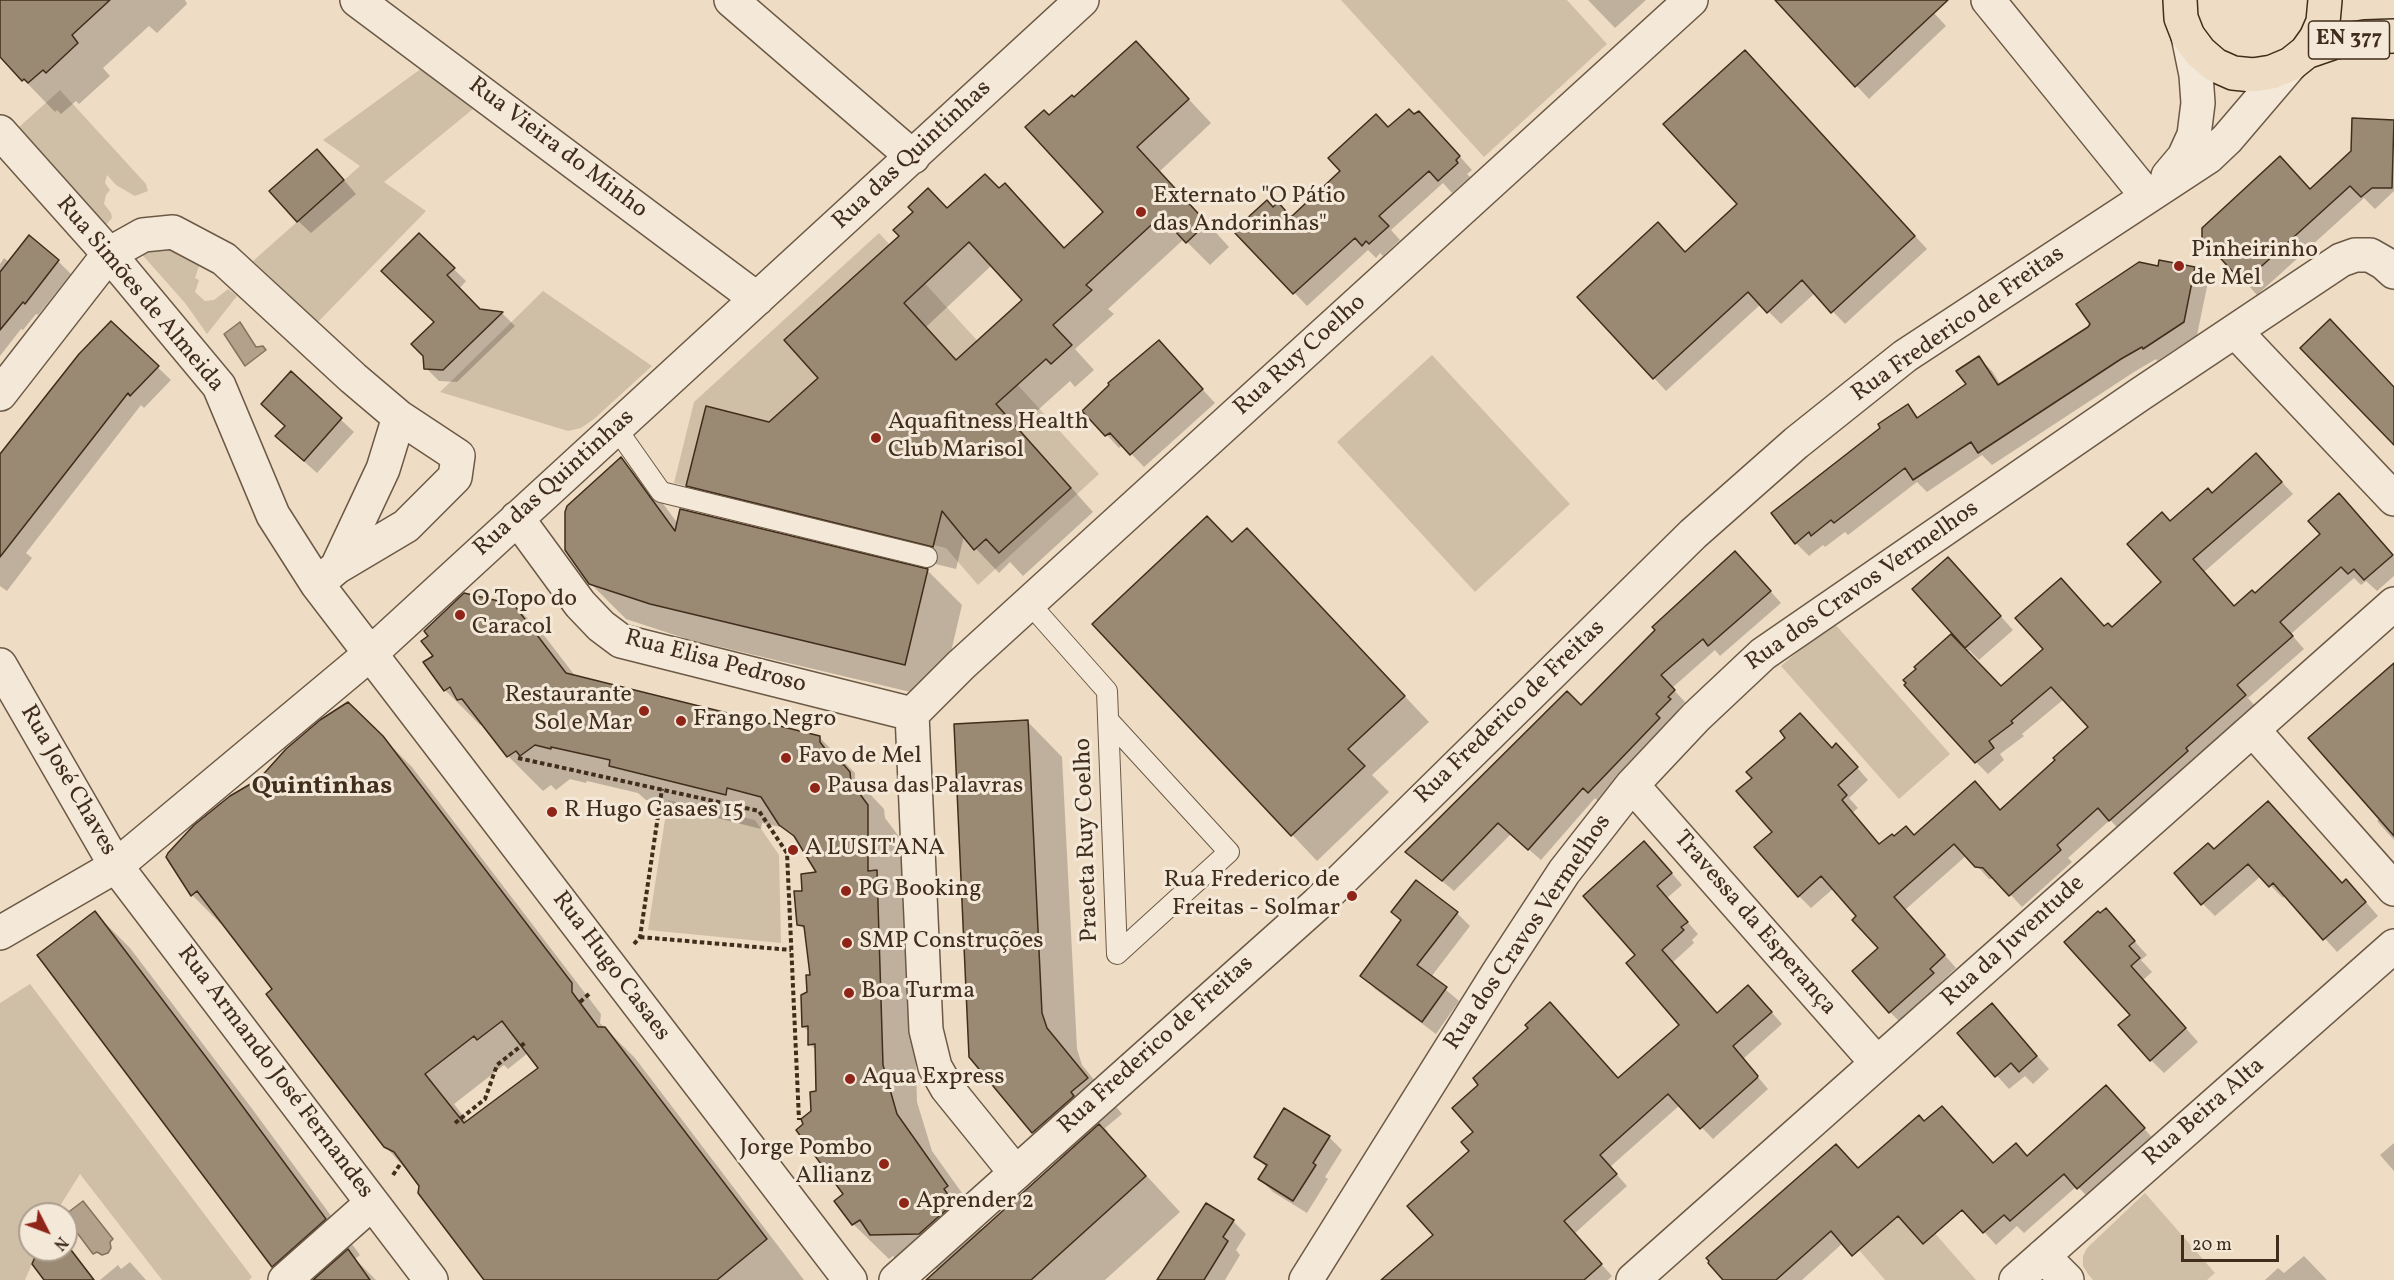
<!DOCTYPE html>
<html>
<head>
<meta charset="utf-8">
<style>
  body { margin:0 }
  #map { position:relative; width:2394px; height:1280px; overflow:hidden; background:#eeddc4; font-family:Vollkorn,serif }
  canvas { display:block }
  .north { position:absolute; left:18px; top:1202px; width:60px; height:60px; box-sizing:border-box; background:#f4e9d9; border:2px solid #ac9e8d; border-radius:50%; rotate:132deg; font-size:16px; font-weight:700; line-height:24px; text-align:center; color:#402d1b }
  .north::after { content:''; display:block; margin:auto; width:21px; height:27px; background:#8f2418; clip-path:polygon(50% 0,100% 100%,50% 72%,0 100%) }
  .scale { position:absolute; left:2181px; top:1235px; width:98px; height:27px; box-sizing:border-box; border:3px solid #402d1b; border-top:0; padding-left:8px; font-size:18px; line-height:21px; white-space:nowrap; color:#402d1b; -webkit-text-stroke:4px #f4e9d9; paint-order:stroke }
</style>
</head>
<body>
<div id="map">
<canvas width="2394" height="1280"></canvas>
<div class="north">N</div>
<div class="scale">20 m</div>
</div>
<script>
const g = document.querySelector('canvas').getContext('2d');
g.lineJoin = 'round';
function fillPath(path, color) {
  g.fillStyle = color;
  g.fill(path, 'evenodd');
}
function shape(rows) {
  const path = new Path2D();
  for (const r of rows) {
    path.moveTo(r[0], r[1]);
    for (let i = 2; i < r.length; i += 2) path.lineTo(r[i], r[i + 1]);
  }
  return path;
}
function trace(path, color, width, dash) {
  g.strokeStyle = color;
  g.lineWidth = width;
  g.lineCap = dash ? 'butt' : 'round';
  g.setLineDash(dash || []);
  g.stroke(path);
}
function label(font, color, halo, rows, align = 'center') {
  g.font = font + ' Vollkorn,serif';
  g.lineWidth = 6;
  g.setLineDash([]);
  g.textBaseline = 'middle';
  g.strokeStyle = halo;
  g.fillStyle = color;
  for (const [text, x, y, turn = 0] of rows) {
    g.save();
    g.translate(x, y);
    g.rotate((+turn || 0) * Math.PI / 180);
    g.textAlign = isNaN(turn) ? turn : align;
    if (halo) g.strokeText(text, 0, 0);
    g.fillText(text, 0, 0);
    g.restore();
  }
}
fillPath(shape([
  [1341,0,1567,0,1607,44,1484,157],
  [422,68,473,109,384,182,426,211,318,322,253,261,360,166,323,140],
  [60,90,146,184,148,191,135,196,116,185,107,175,105,183,110,190,106,195,104,204,111,213,112,218,105,226,18,128],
  [879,233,1099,474,978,585,946,548,674,483,694,402],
  [158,244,188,252,199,266,195,278,199,280,195,292,205,301,214,300,228,289,237,296,207,334,185,303,138,250],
  [543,291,652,366,594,419,581,428,568,431,440,392],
  [1432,355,1570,504,1475,592,1337,442],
  [1833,622,1950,754,1899,799,1781,666],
  [668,800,755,820,779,855,781,943,648,930],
  [30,984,252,1277,249,1280,162,1280,80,1174,55,1214,30,1214,30,1250,38,1250,25,1280,0,1280,0,1003],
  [2145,1193,2215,1273,2207,1280,2093,1280,2088,1274,2083,1266,2083,1256,2087,1248],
  [1910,1205,1976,1280,1885,1280,1859,1250]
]), '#d0bfa7');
const water = shape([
  [240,322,256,347,263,346,266,350,245,366,224,334,240,322],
  [83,1201,113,1239,110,1242,111,1248,108,1253,102,1255,97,1252,93,1254,66,1218,66,1214,83,1201]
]);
fillPath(water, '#b3a18b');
trace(water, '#85735e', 1.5);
fillPath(shape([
  [0,0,185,0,187,4,157,33,149,26,103,68,110,76,79,104,76,101,61,114,57,110,55,112,0,55],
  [1588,0,1646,0,1615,28],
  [1796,0,1922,0,1946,26,1869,99,1785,9],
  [1136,43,1211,123,1160,171,1229,247,1210,265,1184,239,1108,309,1114,314,1075,349,1094,370,1075,387,1070,381,1018,428,1093,512,1023,576,1010,562,999,573,964,536,956,569,711,509,688,485,770,423,820,378,948,210,1065,249,1105,212,1050,117,1074,99],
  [992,265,1024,300,957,361,926,327],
  [1758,65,1927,249,1845,324,1815,293,1781,324,1761,304,1666,391,1654,378,1686,254,1739,205],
  [2393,121,2394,191,2375,209,2364,198,2257,295,2204,237,2311,191],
  [1432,126,1472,170,1467,174,1470,177,1452,193,1443,183,1391,230,1400,240,1383,256,1380,253,1376,258,1368,250,1307,306,1236,231,1273,208,1291,218,1389,129],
  [330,164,356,194,311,233,298,221],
  [419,235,466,281,459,289,480,310,503,314,515,326,457,382,439,381,426,368,436,322],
  [4,258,9,262,58,261,71,274,38,315,36,314,23,330,21,329,0,356,0,264],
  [2159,267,2195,269,2208,282,2197,335,2157,361,2156,359,2134,372,1992,465,1982,455,1927,492,1917,482,1848,535,1845,532,1825,547,1823,545,1809,556,1796,543,1908,406,1919,418,1968,385,1979,358,1992,371,2001,385,2089,328],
  [111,323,171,380,144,408,141,405,75,490,26,553,32,558,7,591,0,586,0,456],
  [1171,355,1215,403,1144,467,1123,445,1119,448,1084,411],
  [291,373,354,432,317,473,290,449,286,426],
  [621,459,656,494,678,524,927,570,962,605,940,699,687,639,626,619,590,583],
  [2268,467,2293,494,2204,572,2235,607,2255,595,2351,507,2394,557,2394,576,2377,591,2366,581,2361,585,2354,578,2291,634,2304,649,2248,698,2257,708,2122,832,2110,820,2068,858,2072,862,2022,907,1996,879,1989,879,1967,855,1905,910,1956,968,1941,982,1945,986,1902,1024,1890,1012,1880,948,1858,916,1834,888,1811,908,1799,896,1774,832,1832,749,1848,757,1868,780,1849,798,1858,808,1852,813,1880,846,2001,811,2090,727,2064,699,2022,734,2024,736,2000,754,2004,760,1988,774,1976,762,1965,651,1967,649,1915,589,1961,572,2013,630,1979,660,1969,650,1967,652,2001,688,2105,628,2112,629,2164,582,2171,523,2212,494],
  [1233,544,1272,555,1429,722,1372,775,1389,792,1317,861,1094,625],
  [1747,565,1781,603,1720,656,1715,650,1672,688,1685,702,1679,709,1681,712,1600,803,1595,798,1541,860,1511,834,1454,891,1407,852],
  [508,599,543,634,576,677,819,737,855,773,855,778,884,809,885,818,903,842,903,899,911,907,917,1102,932,1151,982,1221,978,1224,982,1231,1061,1160,1034,1132,970,1057,1027,721,1062,757,1077,1049,1082,1065,1122,1114,1105,1128,1108,1132,1107,1133,1180,1212,1105,1280,935,1280,940,1269,907,1270,893,1256,889,1259,853,1224,836,1201,845,1194,813,1112,818,1093,817,1051,810,1044,809,1032,803,1026,812,976,806,931,799,924,804,893,818,873,800,843,785,828,762,823,761,829,646,800,638,793,587,781,586,783,570,779,556,790,551,785,543,791,508,756,483,724,480,725,445,690,503,604],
  [2394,672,2394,840,2377,821,2380,818],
  [349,704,412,767,601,1014,600,1023,635,1058,804,1280,486,1280,420,1185,385,1146,274,989,223,923,221,924,192,895,260,780],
  [528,1053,540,1069,468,1122,454,1104,504,1065,508,1069],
  [2214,851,2343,884,2359,894,2378,916,2337,952,2286,895,2283,898,2261,876,2215,916,2203,904],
  [1656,855,1682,885,1667,898,1698,934,1692,940,1694,943,1672,963,1718,1014,1760,999,1782,1024,1743,1059,1768,1089,1713,1139,1680,1105,1610,1167,1627,1186,1574,1234,1612,1276,1608,1280,1384,1280,1682,1024,1638,955],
  [1393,912,1457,913,1470,926,1431,977,1459,1001,1436,1034,1375,989,1362,976,1402,922],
  [95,913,130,948,250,1106,360,1255,355,1259,376,1280,288,1280,269,1261],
  [2118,923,2147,955,2141,960,2152,972,2143,980,2198,1042,2164,1073,2151,1060,2132,1015],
  [1992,1005,2049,1069,2033,1084,2025,1076,2009,1089,1959,1033],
  [2118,1099,2156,1142,2091,1200,2077,1186,2024,1233,2017,1226,1996,1245,1951,1195,1934,1169,1844,1242,1802,1280,1725,1280,1859,1170,1924,1123,1994,1165,2028,1157],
  [1329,1137,1342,1150,1325,1177,1328,1179,1307,1213,1273,1192,1260,1179,1267,1168,1256,1157],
  [2394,1143,2394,1171,2380,1155],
  [1233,1221,1246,1234,1236,1250,1240,1255,1225,1280,1159,1280],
  [66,1242,95,1280,46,1280,39,1250,66,1250],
  [2304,1256,2327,1280,2265,1280,2278,1268,2284,1273],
  [130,1262,146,1280,100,1280,118,1265,121,1269]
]), '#0003');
const building = shape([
  [0,0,110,0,72,35,78,43,46,73,43,70,28,83,24,79,22,81,0,57,0,0],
  [1775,0,1948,0,1855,87,1775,0],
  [1136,41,1189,99,1137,147,1207,223,1186,243,1161,216,1086,285,1092,290,1053,325,1072,345,1051,364,1046,359,996,404,1071,488,999,553,986,539,974,550,942,511,933,547,686,486,706,406,769,422,818,378,784,340,899,236,893,230,913,212,908,207,928,188,947,208,985,174,999,188,1005,183,1064,248,1103,212,1025,127,1044,110,1049,115,1072,95,1074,97,1136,41],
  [969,242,1022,300,956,360,904,303,969,242],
  [1745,50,1915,236,1831,313,1802,280,1767,313,1748,292,1653,379,1577,297,1658,222,1685,252,1737,204,1663,124,1745,50],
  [1409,109,1414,114,1419,111,1460,156,1456,160,1458,163,1438,181,1429,171,1379,216,1389,226,1369,244,1366,241,1362,246,1355,238,1293,294,1233,231,1267,200,1273,207,1278,202,1291,217,1340,171,1328,158,1376,114,1388,127,1409,109],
  [2352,118,2394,120,2392,188,2372,188,2361,197,2350,186,2243,283,2202,238,2202,228,2280,156,2310,189,2351,151,2352,118],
  [317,149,344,180,297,222,269,191,317,149],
  [419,233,455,268,447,275,480,309,503,312,443,370,424,369,423,356,411,344,434,322,381,271,419,233],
  [29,235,59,260,25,304,23,302,0,330,0,272,29,235],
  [2159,260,2195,267,2184,322,2143,349,2142,347,2121,359,1978,453,1971,442,1913,480,1905,468,1834,523,1831,520,1811,536,1809,532,1795,544,1771,513,1880,428,1878,424,1908,404,1917,418,1966,384,1956,371,1979,356,1998,385,2088,327,2090,324,2076,304,2139,262,2158,266,2159,260],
  [2330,319,2394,387,2394,445,2300,348,2330,319],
  [111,321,159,366,130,396,128,393,0,557,0,454,79,354,111,321],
  [1159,340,1203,389,1130,455,1110,433,1105,436,1082,411,1109,385,1108,383,1159,340],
  [291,371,342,418,304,461,275,436,285,426,261,404,291,371],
  [2256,453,2282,482,2193,559,2234,606,2252,590,2255,593,2320,534,2308,521,2339,493,2393,555,2364,580,2354,569,2348,574,2341,567,2280,622,2293,636,2237,685,2246,695,2186,748,2188,751,2109,821,2098,808,2057,845,2061,850,2009,896,1983,868,1975,867,1954,844,1894,897,1945,955,1930,969,1934,973,1889,1013,1852,971,1878,948,1852,920,1856,916,1821,876,1798,897,1754,847,1772,832,1736,791,1752,778,1746,772,1785,738,1780,731,1800,713,1832,748,1836,743,1858,767,1838,785,1847,795,1842,800,1879,844,1892,834,1894,836,1906,826,1914,835,1975,781,2000,810,2055,760,2053,758,2088,727,2051,687,2011,721,2013,723,1989,741,1994,748,1975,763,1904,685,1906,683,1903,680,1916,669,1914,667,1951,634,2001,686,2043,649,2015,618,2061,578,2104,626,2108,623,2112,627,2161,582,2127,544,2162,512,2170,521,2208,488,2212,493,2256,453],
  [621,457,675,531,680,509,928,569,905,665,650,604,589,584,565,550,565,512,567,506,621,457],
  [1207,516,1232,542,1247,528,1405,696,1348,749,1365,766,1291,836,1092,624,1207,516],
  [1735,551,1771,591,1708,646,1703,639,1661,675,1675,690,1668,697,1671,699,1656,714,1660,718,1588,793,1583,788,1528,850,1498,823,1442,881,1405,852,1567,691,1581,705,1655,630,1652,627,1735,551],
  [1948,557,2001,616,1965,648,1912,589,1948,557],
  [464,593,503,602,508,597,566,673,820,736,820,742,835,762,844,765,850,772,851,782,868,805,868,871,877,870,883,1065,897,1114,948,1186,944,1189,954,1203,919,1234,870,1235,860,1220,852,1225,834,1201,843,1194,796,1130,803,1124,801,1119,811,1111,810,1092,816,1091,815,1044,808,1045,808,1026,802,1027,801,995,807,992,806,975,810,975,804,926,797,925,794,891,802,891,801,874,816,872,794,836,779,825,761,797,727,788,726,795,609,766,610,760,551,747,551,749,535,745,520,756,516,751,507,757,462,699,457,700,450,687,444,691,423,662,433,656,421,641,428,636,424,631,464,593],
  [2394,663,2394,836,2308,738,2394,663],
  [348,702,383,736,572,983,572,992,598,1027,605,1027,767,1239,717,1280,484,1280,418,1193,419,1186,394,1152,384,1147,266,994,272,989,213,912,197,891,191,896,166,857,168,853,194,825,230,796,259,779,286,749,320,720,348,702],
  [502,1021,538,1068,464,1123,425,1074,474,1036,477,1040,502,1021],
  [1028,720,1042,1013,1047,1028,1088,1078,1071,1092,1074,1096,1032,1133,969,1057,954,724,1028,720],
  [2268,801,2342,883,2346,879,2366,902,2323,940,2273,883,2269,887,2248,864,2201,905,2174,873,2208,843,2214,849,2268,801],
  [1644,841,1672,873,1657,886,1688,922,1681,927,1684,930,1662,950,1717,1013,1748,985,1772,1012,1733,1046,1758,1076,1757,1078,1700,1129,1668,1094,1600,1155,1617,1174,1564,1221,1602,1264,1584,1280,1381,1280,1433,1235,1407,1206,1469,1151,1461,1142,1473,1132,1452,1108,1478,1085,1473,1078,1528,1028,1525,1025,1550,1002,1618,1078,1679,1025,1626,963,1635,955,1583,896,1644,841],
  [1416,880,1458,912,1417,965,1447,987,1422,1022,1360,976,1401,920,1391,912,1416,880],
  [2106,908,2135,941,2129,946,2140,958,2131,966,2186,1028,2150,1061,2118,1025,2130,1015,2064,942,2098,911,2100,913,2106,908],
  [95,911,215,1069,326,1219,272,1267,37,955,95,911],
  [1992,1003,2037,1056,2019,1072,2011,1063,1995,1077,1957,1033,1992,1003],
  [2106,1085,2145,1128,2077,1189,2064,1174,2010,1221,2004,1215,1983,1233,1962,1210,1923,1244,1898,1216,1852,1256,1831,1231,1776,1280,1723,1280,1708,1263,1709,1261,1706,1258,1836,1144,1858,1168,1919,1115,1924,1121,1942,1106,1993,1163,2016,1143,2027,1156,2106,1085],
  [1284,1108,1330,1136,1313,1163,1316,1165,1293,1201,1258,1179,1267,1165,1254,1157,1284,1108],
  [1099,1124,1146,1176,1031,1280,926,1280,1099,1124],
  [1206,1203,1234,1220,1223,1237,1228,1241,1204,1280,1157,1280,1206,1203],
  [348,1249,370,1280,313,1280,348,1249],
  [38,1250,71,1250,94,1280,44,1280,32,1264,38,1250]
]);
fillPath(building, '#9a8973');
trace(building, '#402d1b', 1.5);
const service = shape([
  [616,428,661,492,927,557],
  [1029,603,1107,691,1117,954,1229,852,1109,721]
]);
const minor = shape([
  [357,0,757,299],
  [731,0,913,157],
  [1988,0,2147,196],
  [0,132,109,254,219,386,273,515,317,584,850,1280],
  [2168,176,2184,157,2194,135,2198,103,2196,75,2188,36],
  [2235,331,2394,499],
  [0,394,109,254,143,235,173,232,224,259,353,378,399,417,383,469,337,567,317,584],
  [517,518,580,604,601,626,621,641,912,714],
  [337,567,406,526,455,477,458,456,399,417],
  [0,665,116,866,431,1280],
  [912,714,961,665,1691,0],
  [912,714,926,1030,935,1067,947,1088,1015,1172],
  [2253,730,2394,889],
  [1632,785,1877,1063],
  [0,933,116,866,370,654,1082,0],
  [2043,1256,2067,1280],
  [285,1280,372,1203],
  [896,1280,1317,904,1693,534,1796,443,1905,356,2208,157,2227,139,2291,64],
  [1306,1280,1498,973,1564,872,1632,785,1696,717,1763,654,2139,395,2341,260,2355,255,2370,255,2384,263,2394,272],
  [1633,1280,2394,604],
  [2016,1280,2394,946]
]);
const primary = shape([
  [2180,0,2181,18,2188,36,2200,52,2215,65,2233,73,2253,75,2272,72,2291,64,2306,52,2316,38,2323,22,2325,0],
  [2306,52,2335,42,2365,37,2394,36]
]);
trace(service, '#6c5945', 22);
trace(minor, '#6c5945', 36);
trace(primary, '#402d1b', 36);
trace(shape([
  [518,758,759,811,787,853,799,1120],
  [640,937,791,950],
  [634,944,640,937,662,789],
  [580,1002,589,994],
  [455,1123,485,1099,497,1065,526,1042],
  [393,1175,401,1163]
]), '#402d1b', 4, [4.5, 3]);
trace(service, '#f4e9d9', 20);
trace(minor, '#f4e9d9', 33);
trace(primary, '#eeddc4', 33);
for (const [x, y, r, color] of [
  [1141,212,6,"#8f2418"],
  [2179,266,6,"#8f2418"],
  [876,438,6,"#8f2418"],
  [460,615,6,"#8f2418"],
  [644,711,6,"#8f2418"],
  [681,721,6,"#8f2418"],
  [786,758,6,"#8f2418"],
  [815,788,6,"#8f2418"],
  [552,812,6,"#8f2418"],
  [793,850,6,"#8f2418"],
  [846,891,6,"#8f2418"],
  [1352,896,6,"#8f2418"],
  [847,943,6,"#8f2418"],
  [849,993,6,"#8f2418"],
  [850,1079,6,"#8f2418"],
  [884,1164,6,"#8f2418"],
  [904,1203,6,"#8f2418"]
]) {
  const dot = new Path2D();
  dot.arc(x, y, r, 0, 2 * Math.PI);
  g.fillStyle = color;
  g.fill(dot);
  trace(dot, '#f4e9d9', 2);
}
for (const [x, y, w] of [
  [2349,40,81]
]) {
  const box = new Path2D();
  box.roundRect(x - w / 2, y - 19, w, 38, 4.5);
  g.fillStyle = '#f4e9d9';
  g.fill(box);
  trace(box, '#402d1b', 1.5);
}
label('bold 22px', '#402d1b', null, [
  ["EN 377",2349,40]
]);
label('24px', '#402d1b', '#f4e9d9', [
  ["Rua Vieira do Minho",557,149,37],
  ["Rua das Quintinhas",913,156,-43],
  ["Rua Simões de Almeida",139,295,50],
  ["Rua Frederico de Freitas",1959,325,-35],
  ["Rua Ruy Coelho",1301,356,-42],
  ["Rua das Quintinhas",555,484,-42],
  ["Rua dos Cravos Vermelhos",1863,587,-35],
  ["Rua Elisa Pedroso",715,663,15],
  ["Rua Frederico de Freitas",1511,713,-44],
  ["Rua José Chaves",67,781,60],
  ["Praceta Ruy Coelho",1088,840,-92],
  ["Travessa da Esperança",1754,924,49],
  ["Rua dos Cravos Vermelhos",1529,933,-56],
  ["Rua da Juventude",2014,942,-42],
  ["Rua Hugo Casaes",610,967,53],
  ["Rua Frederico de Freitas",1157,1046,-42],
  ["Rua Armando José Fernandes",274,1073,53],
  ["Rua Beira Alta",2205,1113,-41]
]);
label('24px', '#402d1b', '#f4e9d9', [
  ["Externato \"O Pátio",1153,198],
  ["das Andorinhas\"",1153,226],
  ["Pinheirinho",2191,252],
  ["de Mel",2191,280],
  ["Aquafitness Health",888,424],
  ["Club Marisol",888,452],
  ["O Topo do",472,601],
  ["Caracol",472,629],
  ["Restaurante",632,697,"right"],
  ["Sol e Mar",632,725,"right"],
  ["Frango Negro",693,721],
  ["Favo de Mel",798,758],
  ["Pausa das Palavras",827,788],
  ["R Hugo Casaes 15",564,812],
  ["A LUSIT'ANA",805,850],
  ["Rua Frederico de",1340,882,"right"],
  ["Freitas - Solmar",1340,910,"right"],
  ["PG Booking",858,891],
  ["SMP Construções",859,943],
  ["Boa Turma",861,993],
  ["Aqua Express",862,1079],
  ["Jorge Pombo",872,1150,"right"],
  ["Allianz",872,1178,"right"],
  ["Aprender 2",916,1203]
], 'left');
label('bold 26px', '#402d1b', '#f4e9d9', [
  ["Quintinhas",322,788]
]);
</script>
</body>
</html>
